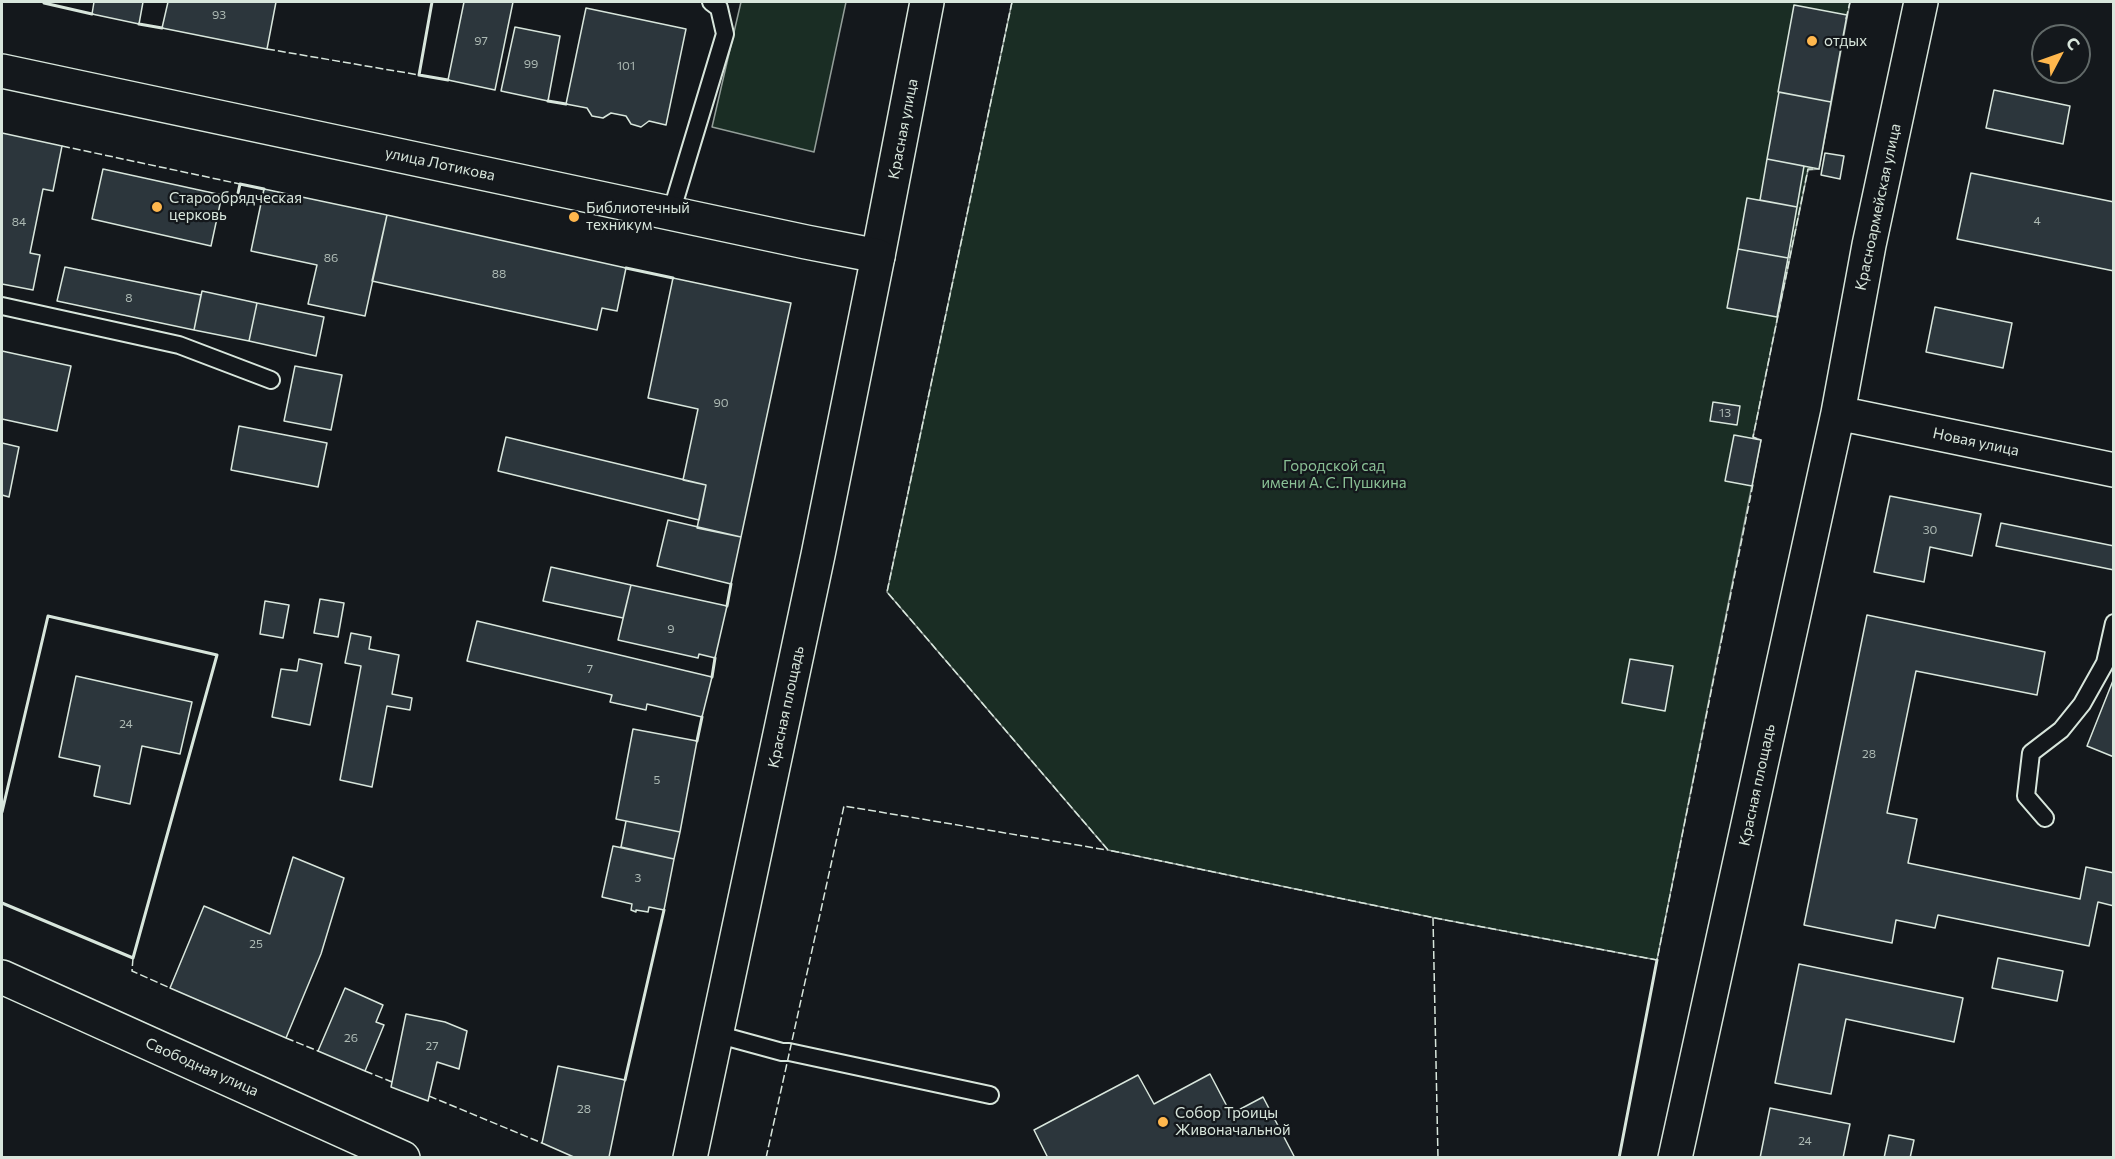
<!DOCTYPE html>
<html>
<head>
<meta charset="utf-8">
<style>
  body { margin:0 }
  #map { position:relative; width:2115px; height:1159px; overflow:hidden; background:#14181c; font-family:Commissioner,sans-serif }
  canvas { display:block }
  .frame { position:absolute; inset:0; border:3px solid #d8e6dc; pointer-events:none }
  .north { position:absolute; left:2031px; top:24px; width:60px; height:60px; box-sizing:border-box; background:#14181c; border:2px solid #626a69; border-radius:50%; rotate:49deg; font-size:16px; font-weight:700; line-height:24px; text-align:center; color:#d8e6dc }
  .north::after { content:''; display:block; margin:auto; width:21px; height:27px; background:#ffb74d; clip-path:polygon(50% 0,100% 100%,50% 72%,0 100%) }
</style>
</head>
<body>
<div id="map">
<canvas width="2115" height="1159"></canvas>
<div class="frame"></div>
<div class="north">С</div>
</div>
<script>
const g = document.querySelector('canvas').getContext('2d');
g.lineJoin = 'round';
function fillPath(path, color) {
  g.fillStyle = color;
  g.fill(path, 'evenodd');
}
function shape(rows) {
  const path = new Path2D();
  for (const r of rows) {
    path.moveTo(r[0], r[1]);
    for (let i = 2; i < r.length; i += 2) path.lineTo(r[i], r[i + 1]);
  }
  return path;
}
function trace(path, color, width, dash) {
  g.strokeStyle = color;
  g.lineWidth = width;
  g.lineCap = dash ? 'butt' : 'round';
  g.setLineDash(dash || []);
  g.stroke(path);
}
function label(font, color, halo, rows, align = 'center') {
  g.font = font + ' Commissioner,sans-serif';
  g.lineWidth = 4.5;
  g.setLineDash([]);
  g.textBaseline = 'middle';
  g.strokeStyle = halo;
  g.fillStyle = color;
  for (const [text, x, y, turn = 0] of rows) {
    g.save();
    g.translate(x, y);
    g.rotate((+turn || 0) * Math.PI / 180);
    g.textAlign = isNaN(turn) ? turn : align;
    if (halo) g.strokeText(text, 0, 0);
    g.fillText(text, 0, 0);
    g.restore();
  }
}
const green = shape([
  [741,2,846,2,814,152,712,127,741,2],
  [1012,2,1850,2,1819,169,1808,170,1753,437,1761,440,1657,960,1435,918,1108,850,887,592,1012,2]
]);
fillPath(green, '#1a2d24');
trace(green, '#939e99', 1.5);
const building = shape([
  [94,2,143,2,139,24,92,14,94,2],
  [168,2,276,2,267,49,162,28,168,2],
  [464,2,513,2,495,90,448,80,464,2],
  [1794,5,1847,15,1831,102,1778,92,1794,5],
  [586,8,686,29,666,125,649,121,641,127,631,124,626,116,611,113,603,118,592,116,587,108,566,104,586,8],
  [515,27,560,36,548,101,501,91,515,27],
  [1994,90,2070,106,2063,144,1986,128,1994,90],
  [1779,92,1831,102,1819,169,1767,159,1779,92],
  [2,133,62,146,53,191,43,189,30,253,40,255,33,290,2,284,2,133],
  [1825,153,1844,156,1840,179,1821,175,1825,153],
  [1767,159,1804,166,1797,207,1760,200,1767,159],
  [103,169,222,195,211,246,92,219,103,169],
  [1971,173,2114,202,2114,271,1957,239,1971,173],
  [264,189,387,215,365,316,308,304,317,265,251,251,264,189],
  [1747,198,1797,207,1788,258,1738,249,1747,198],
  [387,215,626,268,617,311,602,308,597,330,372,281,387,215],
  [1738,249,1788,258,1777,317,1727,308,1738,249],
  [65,267,201,295,194,330,57,301,65,267],
  [673,278,791,303,741,537,697,528,706,485,683,480,698,409,648,398,673,278],
  [202,291,257,303,249,341,194,330,202,291],
  [257,303,324,317,316,356,249,341,257,303],
  [1935,307,2012,323,2003,368,1926,352,1935,307],
  [2,351,71,366,57,431,2,419,2,351],
  [295,366,342,375,331,430,284,421,295,366],
  [1713,402,1740,406,1737,425,1710,421,1713,402],
  [239,426,327,443,318,487,231,470,239,426],
  [1734,435,1761,440,1752,486,1725,481,1734,435],
  [506,437,706,485,699,520,498,471,506,437],
  [2,443,19,447,9,497,2,495,2,443],
  [1890,496,1981,514,1972,556,1930,547,1924,582,1874,572,1890,496],
  [668,520,741,537,731,584,657,566,668,520],
  [2001,523,2114,546,2114,570,1996,546,2001,523],
  [551,567,631,585,623,618,543,601,551,567],
  [631,585,727,606,715,658,699,654,698,658,618,640,631,585],
  [320,599,344,603,338,637,314,633,320,599],
  [265,601,289,605,283,638,260,634,265,601],
  [1867,615,2045,652,2037,695,1916,671,1887,813,1917,819,1908,863,2080,899,2086,867,2114,873,2114,906,2098,902,2089,946,1938,915,1935,928,1896,920,1892,943,1804,925,1867,615],
  [477,621,712,677,702,717,647,704,646,710,610,702,612,695,467,661,477,621],
  [351,633,371,637,369,649,399,655,392,694,412,698,410,710,387,706,372,787,340,780,361,666,345,663,351,633],
  [299,659,322,664,310,725,272,717,281,669,297,671,299,659],
  [1630,659,1673,666,1665,711,1622,703,1630,659],
  [76,676,192,702,180,754,142,746,130,804,94,796,100,766,59,757,76,676],
  [2114,678,2114,757,2087,746,2114,678],
  [633,729,697,741,680,832,616,819,633,729],
  [626,821,680,832,674,859,621,847,626,821],
  [613,846,674,859,664,910,649,907,648,912,636,910,636,912,631,910,632,904,602,897,613,846],
  [293,857,344,878,321,954,286,1038,170,988,204,906,270,934,293,857],
  [1998,958,2063,971,2057,1001,1992,988,1998,958],
  [1799,964,1963,998,1954,1042,1846,1019,1831,1094,1775,1083,1799,964],
  [345,988,383,1005,376,1022,384,1025,365,1071,318,1051,345,988],
  [406,1014,445,1022,467,1031,459,1069,437,1062,428,1101,391,1087,406,1014],
  [558,1066,625,1080,609,1157,576,1158,542,1143,558,1066],
  [1210,1074,1231,1114,1263,1097,1295,1158,1048,1158,1034,1130,1138,1075,1154,1104,1210,1074],
  [1770,1108,1850,1124,1843,1158,1760,1158,1770,1108],
  [1889,1135,1914,1140,1910,1158,1884,1158,1889,1135]
]);
fillPath(building, '#2c363c');
trace(building, '#d8e6dc', 1.5);
const lane = shape([
  [671,213,725,34,719,8,711,2],
  [2,306,179,345,271,380],
  [2045,818,2026,796,2031,753,2061,730,2082,704,2105,663,2114,623],
  [716,1034,782,1052,789,1052,990,1095]
]);
const street = shape([
  [878,256,927,2],
  [1838,413,2114,470],
  [2,977,403,1158],
  [1675,1158,1838,413,1869,245,1921,2]
]);
const secondary = shape([
  [2,71,806,242,878,256,818,555,690,1158]
]);
trace(lane, '#d8e6dc', 20);
trace(street, '#d8e6dc', 36);
trace(secondary, '#d8e6dc', 36);
trace(lane, '#14181c', 16);
trace(street, '#14181c', 33);
trace(secondary, '#14181c', 33);
trace(shape([
  [1012,2,887,592,1108,850,1435,918,1657,960,1753,484],
  [1846,19,1850,2],
  [267,49,419,75],
  [62,146,240,184],
  [1757,439,1753,437,1808,169,1815,169],
  [1433,918,1438,1158],
  [133,958,132,971,170,988],
  [286,1038,318,1051],
  [365,1071,392,1082],
  [429,1096,542,1143],
  [766,1158,844,806,1107,850]
]), '#d8e6dc', 1.5, [8, 3]);
trace(shape([
  [432,2,419,75,448,80],
  [44,3,92,14],
  [139,24,162,28],
  [548,101,566,104],
  [222,195,237,198,240,184,264,189],
  [626,268,673,278],
  [727,606,731,584],
  [712,677,715,658],
  [697,741,702,717],
  [2,812,48,616,217,655,133,958,2,903],
  [625,1080,664,910],
  [1619,1158,1657,960]
]), '#d8e6dc', 3);
for (const [x, y, r, color] of [
  [1812,41,6,"#ffb74d"],
  [157,207,6,"#ffb74d"],
  [574,217,6,"#ffb74d"],
  [1163,1122,6,"#ffb74d"]
]) {
  const dot = new Path2D();
  dot.arc(x, y, r, 0, 2 * Math.PI);
  g.fillStyle = color;
  g.fill(dot);
  trace(dot, '#14181c', 2);
}
label('12px', '#adbab4', null, [
  ["93",219,15],
  ["97",481,41],
  ["99",531,64],
  ["101",626,66],
  ["4",2037,221],
  ["84",19,222],
  ["86",331,258],
  ["88",499,274],
  ["8",129,298],
  ["90",721,403],
  ["13",1725,413],
  ["30",1930,530],
  ["9",671,629],
  ["7",590,669],
  ["24",126,724],
  ["28",1869,754],
  ["5",657,780],
  ["3",638,878],
  ["25",256,944],
  ["26",351,1038],
  ["27",432,1046],
  ["28",584,1109],
  ["24",1805,1141]
]);
label('15px', '#d8e6dc', '#14181c', [
  ["отдых",1824,41],
  ["Старообрядческая",169,198],
  ["церковь",169,215],
  ["Библиотечный",586,208],
  ["техникум",586,225],
  ["Собор Троицы",1175,1113],
  ["Живоначальной",1175,1130]
], 'left');
label('15px', '#d8e6dc', '#14181c', [
  ["Красная улица",903,129,-79],
  ["улица Лотикова",440,164,12],
  ["Красноармейская улица",1878,207,-78],
  ["Новая улица",1976,442,12],
  ["Красная площадь",786,707,-78],
  ["Красная площадь",1757,785,-78],
  ["Свободная улица",202,1067,24]
]);
label('15px', '#8ac095', '#14181c', [
  ["Городской сад",1334,466],
  ["имени А. С. Пушкина",1334,483]
]);
</script>
</body>
</html>
